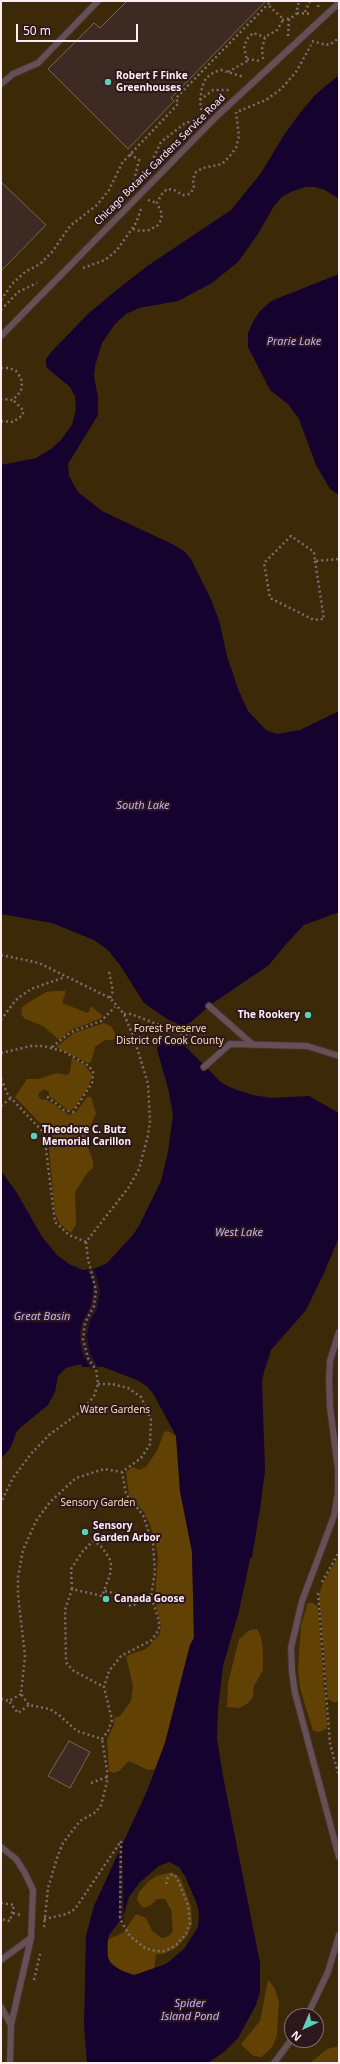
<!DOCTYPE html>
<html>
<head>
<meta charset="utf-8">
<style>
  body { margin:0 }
  #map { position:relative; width:340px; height:2064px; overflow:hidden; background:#2c181c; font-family:"Noto Sans",sans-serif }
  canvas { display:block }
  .frame { position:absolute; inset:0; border:2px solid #fdeef1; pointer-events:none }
  .north { position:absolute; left:284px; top:2008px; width:40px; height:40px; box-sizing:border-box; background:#2c181c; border:1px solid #806e71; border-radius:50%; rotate:224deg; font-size:11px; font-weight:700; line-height:16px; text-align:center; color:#fdeef1 }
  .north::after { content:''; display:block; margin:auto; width:14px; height:18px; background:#5cceba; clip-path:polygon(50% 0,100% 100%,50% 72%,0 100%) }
  .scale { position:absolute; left:16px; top:24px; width:122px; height:18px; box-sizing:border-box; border:2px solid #fdeef1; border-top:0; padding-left:5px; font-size:12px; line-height:14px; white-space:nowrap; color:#fdeef1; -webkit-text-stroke:3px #2c181c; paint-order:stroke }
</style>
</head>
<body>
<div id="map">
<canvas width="340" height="2064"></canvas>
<div class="frame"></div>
<div class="north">N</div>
<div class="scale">50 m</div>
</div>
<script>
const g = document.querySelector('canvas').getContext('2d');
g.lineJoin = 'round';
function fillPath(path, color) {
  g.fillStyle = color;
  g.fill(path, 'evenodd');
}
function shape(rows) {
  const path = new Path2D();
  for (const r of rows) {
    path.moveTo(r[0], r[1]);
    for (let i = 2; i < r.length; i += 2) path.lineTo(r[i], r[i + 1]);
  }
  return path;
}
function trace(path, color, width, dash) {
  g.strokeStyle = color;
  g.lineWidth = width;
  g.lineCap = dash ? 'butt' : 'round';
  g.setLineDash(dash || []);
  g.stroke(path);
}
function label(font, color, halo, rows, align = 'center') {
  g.font = font + ' "Noto Sans",sans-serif';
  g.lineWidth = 4;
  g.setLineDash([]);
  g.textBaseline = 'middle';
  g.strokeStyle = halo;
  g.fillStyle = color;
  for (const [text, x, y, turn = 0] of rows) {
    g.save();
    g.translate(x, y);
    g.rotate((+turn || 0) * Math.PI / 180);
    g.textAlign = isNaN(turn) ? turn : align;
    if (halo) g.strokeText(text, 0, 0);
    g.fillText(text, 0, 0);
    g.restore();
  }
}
fillPath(shape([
  [1,1,339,1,339,2063,1,2063],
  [292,2016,316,2016,316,2040,292,2040]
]), '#3c2908');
fillPath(shape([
  [55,991,66,991,62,1003,88,1013,91,1006,103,1016,99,1019,71,1030,59,1040,43,1026,25,1019,21,1014,22,1008,26,1004,46,992],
  [104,1023,111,1026,117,1037,112,1040,105,1040,95,1047,91,1062,88,1063,56,1047,74,1033],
  [72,1058,85,1065,92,1075,88,1087,75,1107,71,1110,68,1110,49,1096,49,1092,44,1089,38,1094,40,1099,47,1100,69,1115,77,1111,87,1097,91,1097,96,1113,87,1134,86,1142,93,1161,93,1168,88,1172,75,1192,76,1224,71,1233,60,1224,55,1213,48,1138,40,1123,15,1097,27,1079,38,1079,57,1073,67,1075,70,1072],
  [168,1431,176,1436,180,1491,192,1552,194,1638,190,1645,165,1743,155,1769,148,1770,129,1761,119,1771,114,1773,109,1771,107,1739,114,1725,114,1718,120,1716,131,1701,133,1686,126,1656,146,1649,151,1644,159,1635,161,1627,155,1599,158,1557,156,1544,150,1525,144,1512,129,1495,126,1472,133,1467,139,1470,146,1467,158,1449,164,1432],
  [339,1555,339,1700,335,1703,328,1699,319,1595,323,1583],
  [308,1603,313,1603,318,1607,320,1633,327,1728,320,1732,313,1731,300,1688,298,1668,301,1625],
  [257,1629,261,1637,263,1652,263,1670,254,1686,253,1697,248,1703,240,1708,227,1707,228,1683,239,1639,250,1630],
  [172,1872,180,1878,191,1906,192,1924,187,1936,176,1948,163,1954,156,1954,154,1969,134,1975,116,1968,108,1958,108,1939,123,1933,136,1914,146,1918,152,1931,162,1938,169,1936,173,1931,171,1910,165,1899,157,1899,151,1905,144,1908,141,1906,137,1899,139,1892,149,1881,157,1876],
  [268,1980,274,1987,279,2001,277,2035,273,2046,267,2052,261,2057,253,2056,241,2044,260,2021],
  [339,2046,339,2063,310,2063,327,2049]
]), '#624204');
fillPath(shape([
  [339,75,339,199,325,190,315,187,305,187,291,192,282,197,274,206,258,234,238,262,212,283,178,301,139,308,126,314,115,324,102,343,95,366,94,377,98,397,98,415,68,464,69,476,78,492,102,511,174,545,185,552,191,559,210,597,219,620,227,656,238,689,248,711,266,730,277,734,300,730,339,711,339,912,304,925,287,943,269,965,213,1003,191,1022,183,1026,167,1019,144,1003,120,965,108,950,94,940,52,923,1,914,1,465,36,458,51,449,61,440,72,425,76,410,75,396,70,387,47,368,46,364,46,359,53,350,89,313,113,293,146,267,231,210,261,173,284,135,300,113,315,95],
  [339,274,339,495,330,489,316,465,299,419,288,404,270,390,248,347,248,333,254,320,260,311,271,301],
  [161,1038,169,1038,185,1046,222,1083,234,1089,253,1095,271,1098,309,1096,339,1113,339,1237,324,1273,306,1310,271,1350,264,1372,262,1381,265,1471,260,1509,252,1557,250,1559,239,1611,223,1666,218,1709,217,1739,223,1776,260,1963,260,1992,256,2005,238,2038,224,2052,208,2063,87,2063,84,2026,86,1936,94,1906,147,1791,165,1743,190,1645,194,1638,192,1552,180,1491,176,1436,154,1395,148,1387,137,1380,103,1367,82,1367,82,1365,77,1365,66,1368,58,1376,55,1392,48,1405,20,1428,16,1433,11,1447,1,1459,1,1171,17,1193,42,1237,57,1255,69,1264,83,1270,94,1269,107,1263,133,1235,140,1224,161,1181,168,1152,173,1115,169,1092,157,1049],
  [169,1862,179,1867,185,1876,196,1902,199,1913,198,1927,184,1949,166,1964,134,1975,122,1971,110,1963,108,1958,107,1945,109,1935,123,1917,129,1897,140,1882,159,1866]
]), '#15022e');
fillPath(shape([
  [93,1267,98,1281,100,1291,97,1309,90,1321,87,1336,90,1353,99,1369,91,1369,83,1355,80,1343,80,1332,82,1322,90,1307,93,1292,93,1284,87,1268],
  [122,1840,124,1921,121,1924,119,1920,119,1847]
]), '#2c181c');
const building = shape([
  [127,1,266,1,171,98,174,101,128,149,48,69,94,23,100,28,127,1],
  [1,182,46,225,1,271,1,182],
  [69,1741,90,1752,70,1788,48,1776,69,1741]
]);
fillPath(building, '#3d2a23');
trace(building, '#786259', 1);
const lane = shape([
  [1,84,13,74,38,63,98,1],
  [1,336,218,115,339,3],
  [209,1006,252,1044],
  [204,1067,230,1044,307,1046,339,1056],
  [339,1332,330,1361,329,1379,330,1407,338,1469,338,1493,334,1516,302,1601,291,1648,292,1672,295,1693,339,1857],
  [1,1847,16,1859,25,1873,33,1890,31,1938,11,2025,10,2063],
  [1,1960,31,1938],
  [1,2007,11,2025],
  [307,2016,328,1972,339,1935],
  [274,2063,292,2039]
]);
trace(lane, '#423336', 8);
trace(shape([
  [318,7,319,1],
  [305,12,310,1],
  [297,13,312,14],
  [282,20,291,18,296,14,299,1],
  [288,36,289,18],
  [312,41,326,45,331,44,339,38],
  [247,59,260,61],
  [263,59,262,49,265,37,277,30,282,22,281,17,268,5],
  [228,72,247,61,244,46,248,38,253,33,265,37],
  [200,100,213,90,229,90],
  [239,111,266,100,281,89,296,72,311,45],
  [202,115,200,101,202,87,206,78,214,72,221,70,244,77],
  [130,154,139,160,135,176,135,184],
  [147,171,161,142,184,124,198,118],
  [148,200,157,203],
  [133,229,140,231,149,230,157,226,161,220,162,214,157,203,162,194,167,189,174,190,183,195,190,194,194,188,193,179,196,172,203,168,222,164,229,157,236,148,239,136,236,112],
  [83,268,105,260,117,250,136,223,141,209],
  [1,300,12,284,25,272,40,264,52,252,70,226,97,205,109,190,122,163,178,104,176,98,271,1],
  [1,310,18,292,37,283],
  [1,368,9,368,16,371,21,378,22,383,21,391,13,400,1,399],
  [1,421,13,422,23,415,23,410,13,400],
  [315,561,324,619,314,620,270,598,264,563,291,536,314,552,315,561,339,559],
  [1,955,39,963,110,998,124,1014,135,1041,148,1084,150,1121,148,1135,139,1169,129,1187,86,1242,88,1259,96,1290,94,1306,85,1323,83,1339,88,1358,96,1370,98,1384,94,1396,83,1410,49,1435,30,1455,13,1478,1,1502],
  [109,972,113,991,110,998],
  [124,1014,131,1014,185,1035,216,1043],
  [1,1020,15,1001,21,996,31,989,65,977],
  [52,1047,71,1032,101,1021,115,1007],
  [1,1053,31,1046,43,1046,63,1051,89,1066,93,1072,92,1083,73,1112,64,1110,46,1096],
  [1,1079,8,1095,44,1133,55,1222,69,1235,86,1242],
  [1,1106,11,1098],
  [98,1384,112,1384,128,1388,141,1397,151,1420,150,1444,141,1458,122,1472,104,1469,76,1478,50,1502,36,1521,23,1550,18,1577,18,1595,25,1656,21,1694,29,1705,50,1709,59,1715,77,1731,102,1739,108,1731,112,1720,104,1687,109,1671,121,1656,152,1640,159,1629,159,1621,151,1596,155,1572,153,1544,143,1515,126,1494,122,1472],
  [322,1582,339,1552],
  [72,1589,71,1569,83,1551,93,1541,100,1545,108,1556,111,1562,110,1575,102,1596,72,1589,65,1610,66,1659,67,1664,74,1671,104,1687],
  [105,1591,122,1595,127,1604,131,1606,134,1605,140,1599,151,1596],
  [318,1593,330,1744,339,1776],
  [21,1694,9,1701,18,1713,29,1705],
  [1,1699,9,1701],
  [91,1783,107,1777],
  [121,1841,120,1919,130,1936,145,1948,155,1951,165,1951,175,1946,186,1934,190,1923,188,1905,177,1878,175,1875,171,1875,167,1879,166,1885],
  [1,1903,14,1905,10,1921,1,1919],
  [13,1913,21,1915],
  [44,1919,67,1914,75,1909,121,1841],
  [44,1927,48,1888,58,1855,63,1843,80,1821,96,1812,101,1805,107,1782,107,1771,102,1739],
  [34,1980,40,1954]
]), '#7e6c70', 2.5, [2, 3]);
trace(lane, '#675054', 6);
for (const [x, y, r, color] of [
  [108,82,4,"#5cceba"],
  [308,1015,4,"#5cceba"],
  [34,1136,4,"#5cceba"],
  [85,1532,4,"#5cceba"],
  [106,1599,4,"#5cceba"]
]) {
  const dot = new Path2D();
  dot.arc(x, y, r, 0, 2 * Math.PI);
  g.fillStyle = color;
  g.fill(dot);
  trace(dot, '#2c181c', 1.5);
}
label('bold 10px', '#fdeef1', '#2c181c', [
  ["Robert F Finke",116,76],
  ["Greenhouses",116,88],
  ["The Rookery",300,1015,"right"],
  ["Theodore C. Butz",42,1130],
  ["Memorial Carillon",42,1142],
  ["Sensory",93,1526],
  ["Garden Arbor",93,1538],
  ["Canada Goose",114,1599]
], 'left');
label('10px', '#fdeef1', '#2c181c', [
  ["Chicago Botanic Gardens Service Road",160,160,-45]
]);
label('10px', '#fedeb1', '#2c181c', [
  ["Forest Preserve",170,1029],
  ["District of Cook County",170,1041],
  ["Water Gardens",115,1410],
  ["Sensory Garden",98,1503]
]);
label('italic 11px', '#c8afff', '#2c181c', [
  ["Prarie Lake",294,342],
  ["South Lake",143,806],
  ["West Lake",239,1233],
  ["Great Basin",42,1317],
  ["Spider",190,2004],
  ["Island Pond",190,2017]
]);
</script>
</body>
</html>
